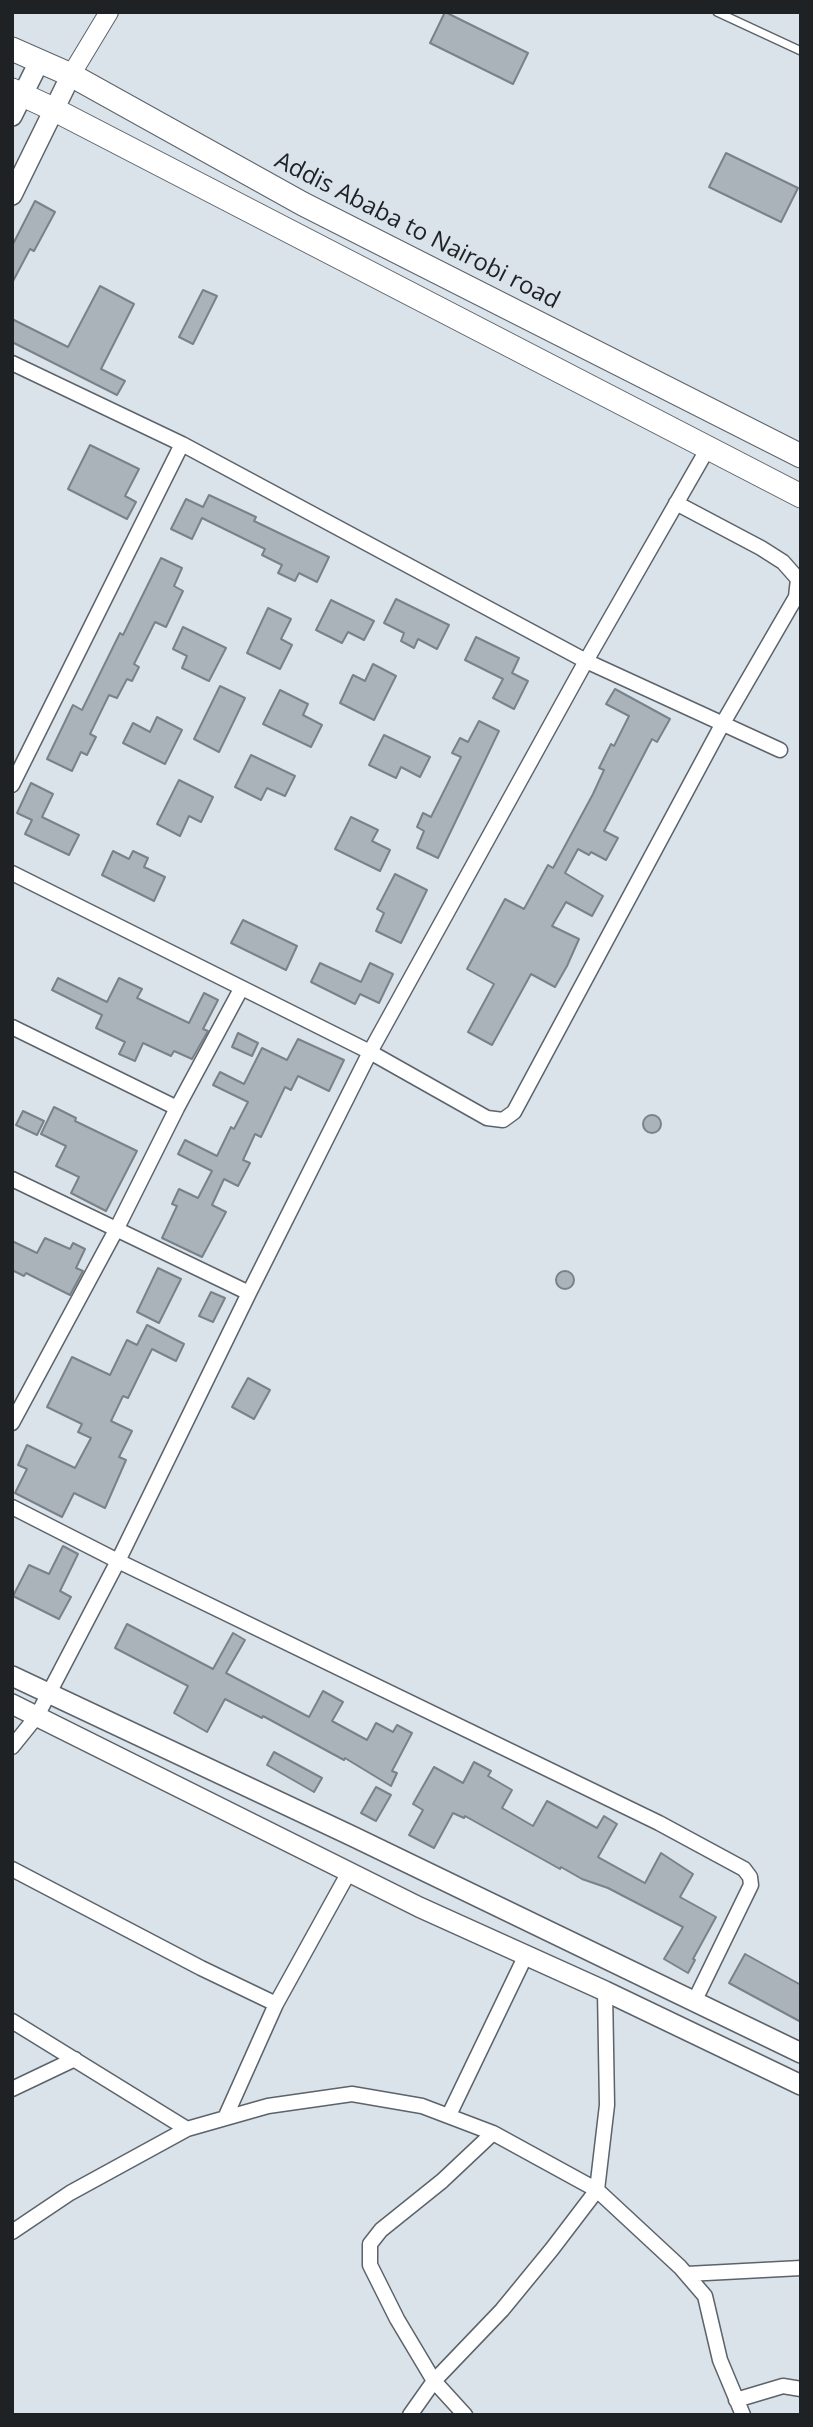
<!DOCTYPE html>
<html>
<head>
<meta charset="utf-8">
<style>
  body { margin:0 }
  #map { position:relative; width:813px; height:2427px; overflow:hidden; background:#dae2ea; font-family:"Open Sans",sans-serif }
  canvas { display:block }
  .frame { position:absolute; inset:0; border:14px solid #1f2224; pointer-events:none }
</style>
</head>
<body>
<div id="map">
<canvas width="813" height="2427"></canvas>
<div class="frame"></div>
</div>
<script>
const g = document.querySelector('canvas').getContext('2d');
g.lineJoin = 'round';
function fillPath(path, color) {
  g.fillStyle = color;
  g.fill(path, 'evenodd');
}
function shape(rows) {
  const path = new Path2D();
  for (const r of rows) {
    if (r.length === 3) {
      path.moveTo(r[0] + r[2], r[1]);
      path.arc(r[0], r[1], r[2], 0, 2 * Math.PI);
      continue;
    }
    path.moveTo(r[0], r[1]);
    for (let i = 2; i < r.length; i += 2) path.lineTo(r[i], r[i + 1]);
  }
  return path;
}
function trace(path, color, width, dash) {
  g.strokeStyle = color;
  g.lineWidth = width;
  g.lineCap = dash ? 'butt' : 'round';
  g.setLineDash(dash || []);
  g.stroke(path);
}
function label(font, color, halo, rows, align = 'center') {
  g.font = font + ' "Open Sans",sans-serif';
  g.lineWidth = 7;
  g.setLineDash([]);
  g.textBaseline = 'middle';
  g.strokeStyle = halo;
  g.fillStyle = color;
  for (const [text, x, y, turn = 0] of rows) {
    g.save();
    g.translate(x, y);
    g.rotate((+turn || 0) * Math.PI / 180);
    g.textAlign = isNaN(turn) ? turn : align;
    if (halo) g.strokeText(text, 0, 0);
    g.fillText(text, 0, 0);
    g.restore();
  }
}
const building = shape([
  [445,12,528,53,513,84,430,43,445,12],
  [726,153,798,188,781,222,709,187,726,153],
  [35,201,55,212,34,251,30,249,12,283,12,246,35,201],
  [100,286,134,304,101,369,125,381,117,395,12,342,12,319,68,347,100,286],
  [203,290,217,296,193,344,179,337,203,290],
  [90,445,139,469,125,496,136,502,127,519,68,489,90,445],
  [209,495,256,517,254,521,329,557,317,582,299,573,295,581,278,573,282,565,262,555,265,549,202,518,192,539,171,529,186,499,203,507,209,495],
  [161,558,182,568,174,586,183,591,166,627,155,622,134,664,139,667,132,681,127,679,117,698,109,695,90,734,96,737,87,755,81,752,72,771,47,759,73,705,82,710,120,633,123,635,161,558],
  [396,599,449,625,437,649,418,639,414,648,401,641,404,633,384,623,396,599],
  [331,600,374,621,364,640,348,632,342,643,316,630,331,600],
  [268,608,291,619,281,639,292,645,280,669,247,653,268,608],
  [183,627,226,648,209,681,182,668,187,656,173,649,183,627],
  [476,637,519,658,512,673,528,681,514,709,493,698,503,679,465,660,476,637],
  [373,664,396,676,374,720,340,703,353,675,365,681,373,664],
  [220,686,245,698,219,752,194,739,220,686],
  [615,689,670,719,657,742,652,739,604,831,618,838,606,860,591,852,589,855,578,849,565,873,603,896,592,916,566,902,552,926,579,939,567,966,555,987,531,974,492,1045,468,1032,494,984,467,969,505,899,524,909,548,865,553,868,593,794,604,770,599,768,611,744,614,746,629,716,606,704,615,689],
  [280,690,308,704,303,715,322,725,311,747,263,724,280,690],
  [157,717,182,730,165,764,123,743,133,723,150,732,157,717],
  [479,721,499,731,438,858,417,848,424,831,417,827,423,813,431,817,461,757,452,753,460,738,468,742,479,721],
  [384,735,430,757,420,777,401,767,396,778,369,765,384,735],
  [251,755,295,776,285,796,267,788,261,800,235,787,251,755],
  [179,780,213,797,201,822,189,816,180,836,157,824,179,780],
  [31,783,53,794,42,817,79,835,69,855,25,834,32,820,17,813,31,783],
  [351,817,378,830,372,841,390,850,380,871,335,849,351,817],
  [113,851,129,859,133,851,148,858,144,867,165,877,154,901,102,875,113,851],
  [395,874,427,890,401,943,376,931,384,913,377,909,395,874],
  [243,920,297,946,286,970,231,943,243,920],
  [320,963,361,982,370,963,393,974,379,1003,360,994,355,1004,311,982,320,963],
  [58,978,107,1002,119,978,142,989,137,998,189,1023,204,993,218,1000,203,1029,208,1031,192,1059,174,1051,171,1056,143,1043,135,1061,119,1054,125,1042,96,1028,102,1015,52,990,58,978],
  [238,1033,258,1043,252,1056,232,1047,238,1033],
  [298,1039,344,1060,329,1091,298,1076,291,1090,285,1087,261,1137,255,1134,243,1160,250,1163,238,1186,224,1179,212,1205,226,1212,202,1257,162,1238,177,1206,172,1204,179,1189,198,1198,212,1171,178,1154,185,1140,217,1156,231,1127,234,1129,248,1102,213,1085,220,1072,244,1084,262,1048,287,1060,298,1039],
  [54,1107,76,1118,75,1121,137,1151,106,1211,71,1193,79,1177,56,1166,66,1146,41,1134,54,1107],
  [23,1111,44,1121,37,1135,16,1125,23,1111],
  [652,1124,9],
  [45,1238,70,1249,73,1243,85,1249,76,1268,83,1271,70,1295,26,1273,24,1276,12,1270,12,1241,37,1253,45,1238],
  [158,1268,181,1279,159,1323,137,1312,158,1268],
  [565,1280,9],
  [211,1292,225,1298,213,1322,199,1316,211,1292],
  [147,1325,184,1344,176,1361,152,1349,128,1398,123,1396,111,1421,132,1431,119,1457,126,1460,105,1508,74,1493,62,1517,15,1493,27,1469,18,1465,27,1445,75,1468,91,1438,78,1432,82,1424,47,1407,72,1357,110,1375,127,1340,137,1345,147,1325],
  [248,1378,270,1390,254,1419,232,1407,248,1378],
  [63,1546,78,1554,60,1591,71,1597,59,1619,13,1596,29,1565,49,1574,63,1546],
  [127,1624,213,1669,233,1633,245,1640,226,1673,309,1717,323,1691,343,1702,332,1721,367,1740,376,1723,393,1732,397,1725,412,1733,392,1771,397,1773,391,1786,345,1758,344,1760,263,1716,262,1718,225,1699,207,1732,174,1713,188,1686,115,1648,127,1624],
  [274,1752,322,1778,314,1792,267,1765,274,1752],
  [474,1762,491,1771,488,1776,512,1790,502,1808,533,1826,547,1801,597,1828,604,1816,617,1824,598,1857,645,1883,661,1853,693,1874,680,1897,716,1917,693,1959,695,1960,688,1973,664,1959,683,1927,608,1888,582,1879,561,1867,560,1869,465,1816,464,1818,453,1813,434,1848,409,1835,423,1810,413,1804,434,1767,463,1783,474,1762],
  [376,1787,391,1795,376,1821,361,1813,376,1787],
  [745,1954,801,1985,801,2022,729,1983,745,1954]
]);
fillPath(building, '#abb3ba');
trace(building, '#7a8289', 2);
const service = shape([
  [717,12,801,51]
]);
const minor = shape([
  [12,363,182,444,586,661,780,750],
  [12,785,182,444],
  [12,873,370,1052,487,1118,503,1120,514,1112,723,723,796,597,798,579,783,562,761,548,676,503],
  [12,1027,177,1108],
  [12,1179,249,1293],
  [12,1423,116,1230,177,1108,241,989],
  [12,1507,118,1561,659,1823,744,1869,750,1877,751,1885,694,2002],
  [12,1747,37,1716,118,1561,249,1293,370,1052,586,661,708,448],
  [12,1869,201,1968,276,2004],
  [12,2021,187,2129],
  [12,2089,75,2059],
  [449,2115,526,1955],
  [225,2118,276,2004,349,1872],
  [12,2232,70,2193,187,2129,268,2106,352,2094,422,2106,493,2133,597,2190,680,2267,705,2296,720,2360,743,2415],
  [687,2274,801,2268],
  [736,2400,783,2386,801,2389],
  [410,2415,434,2381,502,2310,552,2249,597,2190,607,2105,605,1991],
  [465,2415,434,2381,397,2319,370,2265,370,2244,381,2230,442,2181,493,2133]
]);
const tertiary = shape([
  [71,75,109,12]
]);
const secondary = shape([
  [12,116,39,62],
  [12,195,71,75],
  [12,1676,352,1836,801,2053],
  [12,1704,419,1907,605,1991,801,2085]
]);
const trunk = shape([
  [12,49,71,75,303,204,801,456],
  [12,90,53,109,801,496]
]);
trace(service, '#5c636a', 10);
trace(minor, '#5c636a', 17);
trace(tertiary, '#5c636a', 20);
trace(secondary, '#5c636a', 22);
trace(trunk, '#5c636a', 25);
trace(service, '#fff', 7);
trace(minor, '#fff', 14);
trace(tertiary, '#fff', 18);
trace(secondary, '#fff', 19);
trace(trunk, '#fff', 23);
label('24px', '#1f2224', '#dae2ea', [
  ["Addis Ababa to Nairobi road",417,231,27]
]);
</script>
</body>
</html>
